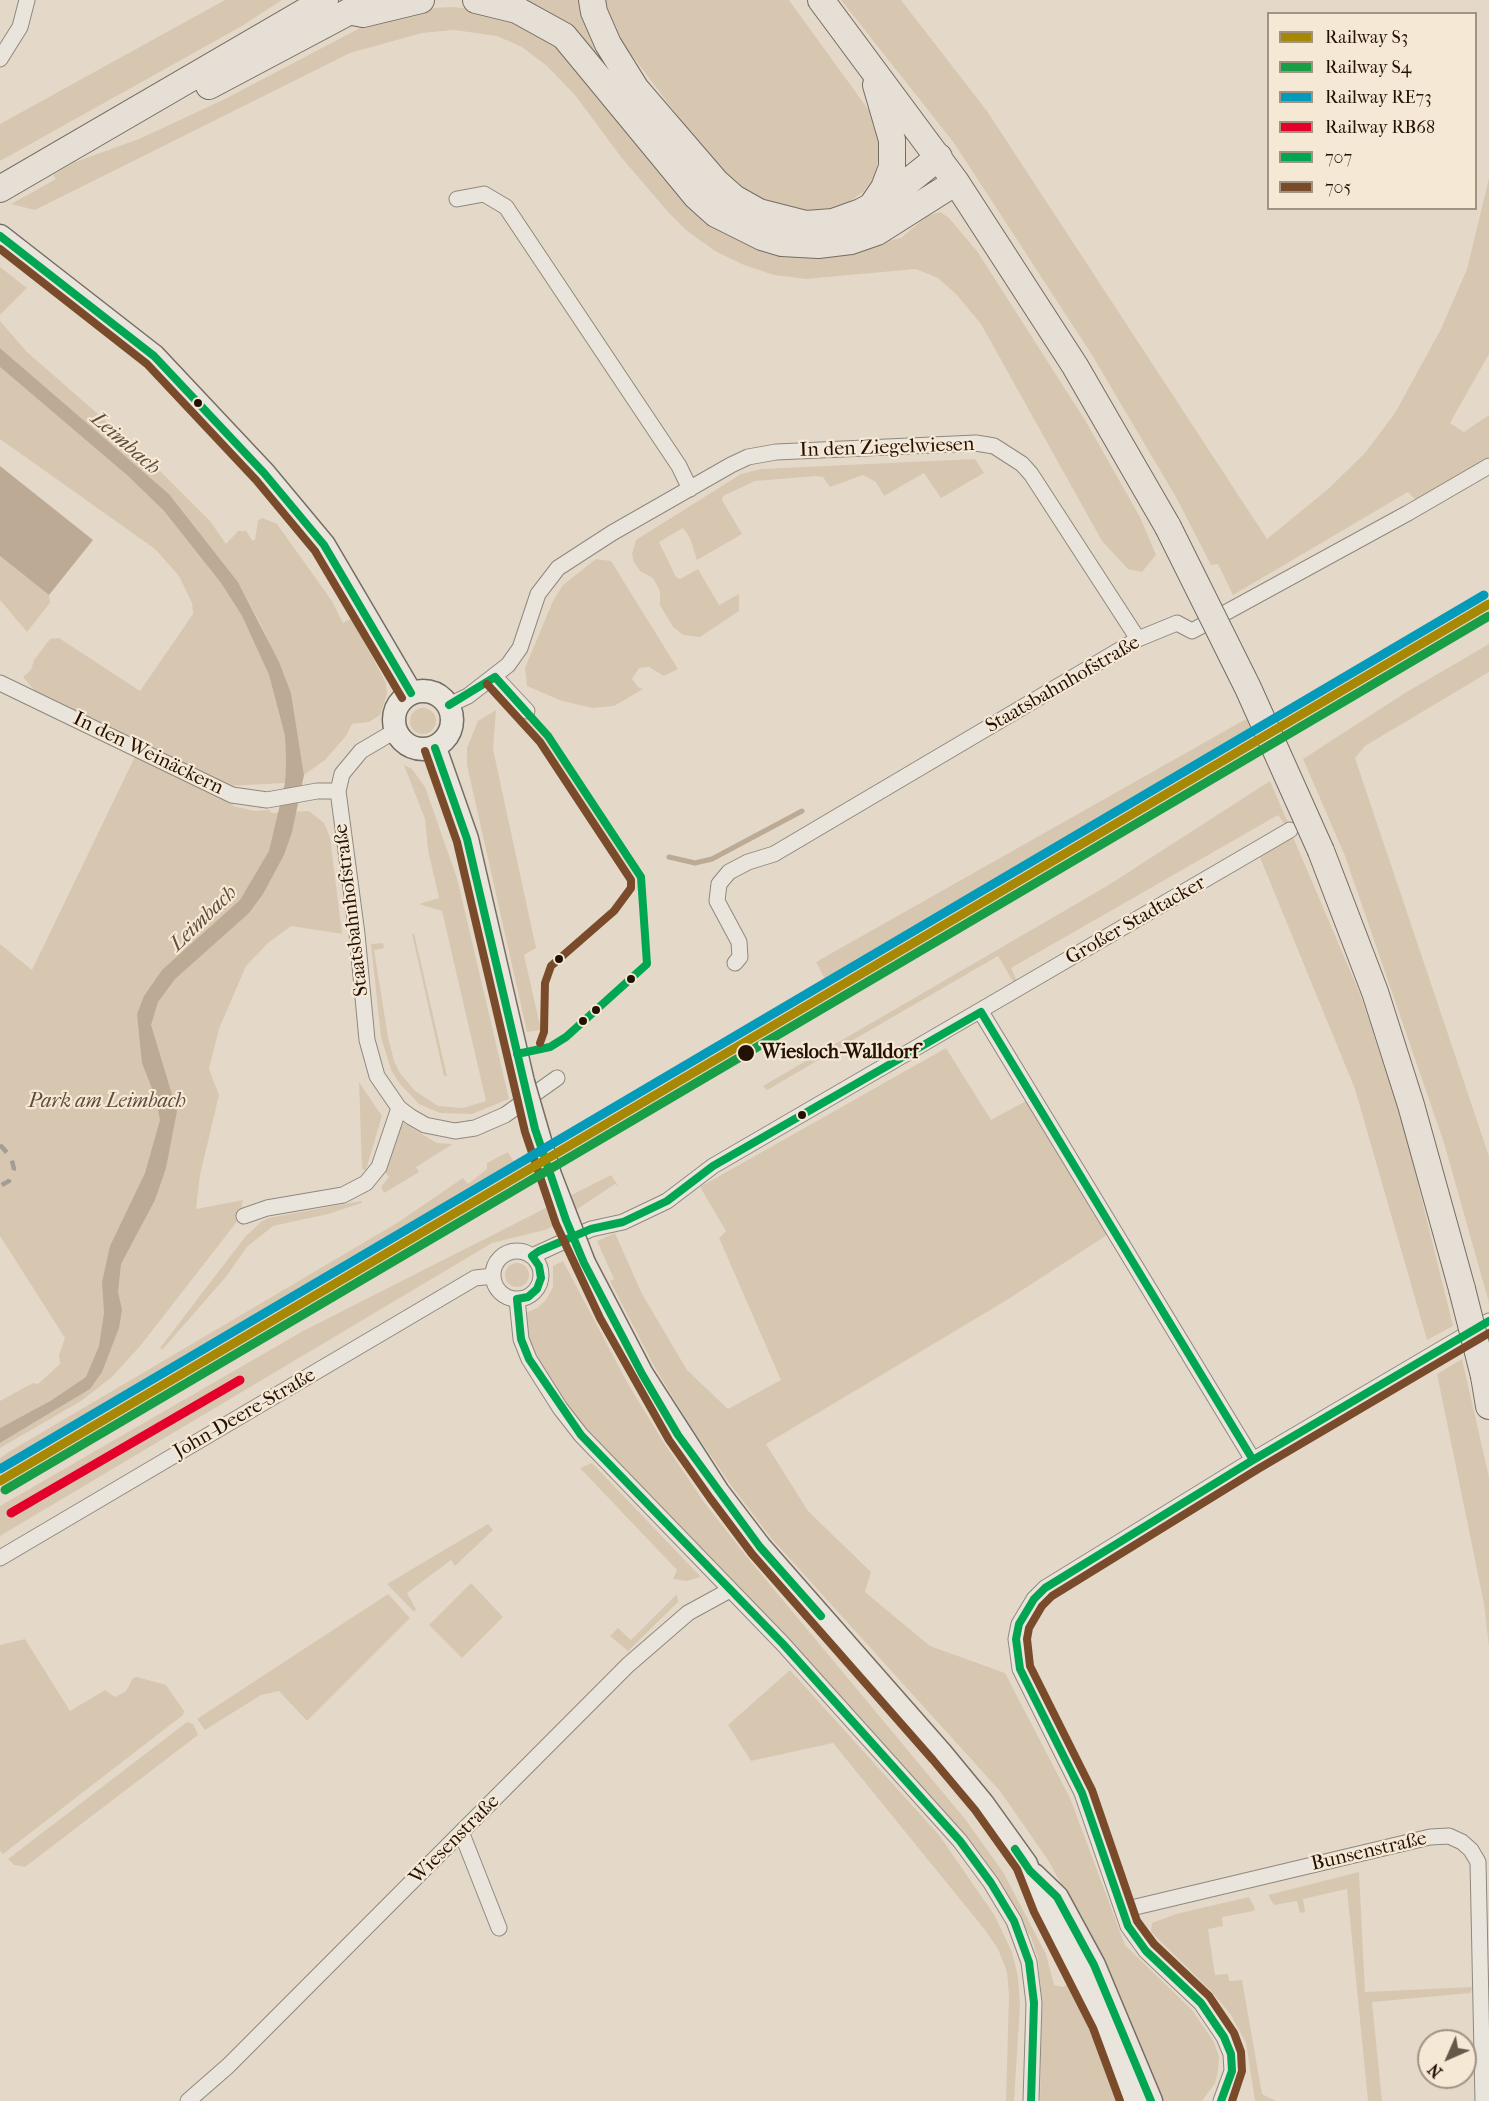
<!DOCTYPE html>
<html>
<head>
<meta charset="utf-8">
<style>
  body { margin:0 }
  #map { position:relative; width:1489px; height:2101px; overflow:hidden; background:#e4d9c9; font-family:"IM FELL French Canon",serif }
  canvas { display:block }
  .legend { position:absolute; left:1267px; top:12px; width:210px; height:198px; box-sizing:border-box; background:#f5e8d4; border:2px solid #a19282; margin:0; padding:8px 10px; list-style:none; font-size:18px; color:#241106 }
  .legend li { display:flex; align-items:center; gap:12px; height:30px }
  .legend b { width:30px; border:2px solid #a19282 }
  .north { position:absolute; left:1417px; top:2029px; width:60px; height:60px; box-sizing:border-box; background:#f5e8d4; border:2px solid #a19282; border-radius:50%; rotate:225deg; font-size:16px; font-weight:700; line-height:24px; text-align:center; color:#241106 }
  .north::after { content:''; display:block; margin:auto; width:21px; height:27px; background:#67574a; clip-path:polygon(50% 0,100% 100%,50% 72%,0 100%) }
</style>
</head>
<body>
<div id="map">
<canvas width="1489" height="2101"></canvas>
<ul class="legend">
<li><b style="height:8px;background:#a68805"></b>Railway S3</li>
<li><b style="height:8px;background:#1a9d47"></b>Railway S4</li>
<li><b style="height:8px;background:#049aba"></b>Railway RE73</li>
<li><b style="height:8px;background:#e4002b"></b>Railway RB68</li>
<li><b style="height:8px;background:#00a651"></b>707</li>
<li><b style="height:8px;background:#7a4b2a"></b>705</li>
</ul>
<div class="north">N</div>
</div>
<script>
const g = document.querySelector('canvas').getContext('2d');
g.lineJoin = 'round';
function fillPath(path, color) {
  g.fillStyle = color;
  g.fill(path, 'evenodd');
}
function shape(rows) {
  const path = new Path2D();
  for (const r of rows) {
    if (r.length === 3) {
      path.moveTo(r[0] + r[2], r[1]);
      path.arc(r[0], r[1], r[2], 0, 2 * Math.PI);
      continue;
    }
    path.moveTo(r[0], r[1]);
    for (let i = 2; i < r.length; i += 2) path.lineTo(r[i], r[i + 1]);
  }
  return path;
}
function trace(path, color, width, dash) {
  g.strokeStyle = color;
  g.lineWidth = width;
  g.lineCap = dash ? 'butt' : 'round';
  g.setLineDash(dash || []);
  g.stroke(path);
}
function label(font, color, halo, rows, align = 'center') {
  g.font = font + ' "IM FELL French Canon",serif';
  g.lineWidth = 4.5;
  g.setLineDash([]);
  g.textBaseline = 'middle';
  g.strokeStyle = halo;
  g.fillStyle = color;
  for (const [text, x, y, turn = 0] of rows) {
    g.save();
    g.translate(x, y);
    g.rotate((+turn || 0) * Math.PI / 180);
    g.textAlign = isNaN(turn) ? turn : align;
    if (halo) g.strokeText(text, 0, 0);
    g.fillText(text, 0, 0);
    g.restore();
  }
}
fillPath(shape([
  [225,0,282,0,242,26,0,161,0,124],
  [516,0,582,0,603,54,776,227,924,183,925,189,911,200,785,237],
  [604,0,789,0,873,116,882,137,875,177,863,192,844,206,822,214,790,209,757,200,734,183,705,152,621,41],
  [841,0,901,0,987,111,1267,539,1327,490,1365,453,1395,413,1441,329,1467,269,1489,178,1489,354,1450,423,1464,432,1489,415,1489,461,1417,501,1408,492,1233,595,1218,564,1211,565,1177,499,1092,355,954,143],
  [450,7,490,10,565,48,761,246,804,258,901,238,927,216,940,212,949,218,977,251,1085,420,1140,517,1156,555,1142,572,1128,569,1102,541,981,324,956,294,938,278,916,269,806,279,774,275,744,265,715,251,686,230,668,212,621,157,575,95,547,66,522,47,497,36,454,30,422,33,350,53,35,210,11,204,56,179,53,175,75,162,139,139,225,99,358,29,417,9],
  [0,267,27,288,0,315],
  [0,321,27,352,138,449,210,521,226,544,238,531,246,531,252,540,255,540,258,521,262,518,277,524,332,601,343,623,352,618,386,683,387,694,380,715,369,722,352,724,346,736,325,760,304,775,291,693,261,625,238,582,169,494,0,348],
  [0,367,128,476,164,511,221,583,242,616,269,675,285,736,286,763,285,783,228,786,233,806,255,811,270,810,271,813,309,811,324,823,330,837,342,934,291,926,268,943,246,966,219,1029,209,1069,219,1095,200,1175,196,1209,243,1200,239,1219,141,1345,112,1377,81,1401,0,1448,0,1443,57,1409,52,1400,0,1428,0,1401,33,1383,38,1384,60,1364,59,1355,65,1338,0,1236,0,944,32,970,142,742,35,691,23,677,31,670,34,660,50,639,59,638,140,691,193,614,192,603,179,576,155,549,0,439],
  [975,459,984,473,941,498,924,473,884,496,876,482,863,475,830,487,823,477,817,476,755,481,723,496,722,500,742,534,697,560,690,538,683,528,659,542,676,577,680,579,698,569,719,605,739,594,739,611,700,637,683,635,673,627,660,605,660,591,653,578,640,571,634,562,632,554,636,540,741,474,761,469],
  [0,556,49,595,50,603,27,632,0,600],
  [596,559,611,561,678,669,664,676,649,667,639,668,632,679,638,687,643,689,614,706,592,708,562,701,527,686,525,668,553,601,563,585],
  [1489,644,1489,672,1365,746,1355,758,1489,1156,1489,1303,1444,1143,1345,856,1303,759,1405,693],
  [423,721,13],
  [496,710,493,749,536,948,524,955,541,1030,527,1032,467,765,467,748,478,721],
  [1246,719,1253,733,945,915,943,912,826,981,816,962],
  [404,765,412,769,425,787,457,878,509,1099,472,1114,440,1113,419,1104,400,1084,391,1070,381,1037,371,944,383,943,384,948,374,950,388,1037,394,1061,400,1073,415,1091,438,1106,463,1108,486,1101,442,911,419,904,439,898,428,850,425,819],
  [1270,781,1289,825,1286,826,1278,815,1011,968,1017,981,1015,985,998,956,767,1090,763,1086,756,1090,1107,886],
  [1293,837,1360,994,1403,1123,1453,1326,1427,1340,1355,1089,1259,855],
  [414,933,447,1076,444,1076,412,934],
  [946,1048,991,1120,1026,1101,1107,1235,1007,1300,766,1444,808,1511,871,1572,865,1592,930,1646,1005,1673,1070,1798,1125,1945,1192,2010,1214,2042,1219,2057,1218,2071,1215,2083,1202,2101,1157,2101,1103,1960,1048,1860,1000,1791,771,1538,730,1484,691,1427,655,1368,610,1281,614,1279,597,1241,615,1233,642,1294,687,1370,728,1409,781,1380,719,1238,726,1231,700,1187],
  [359,1082,382,1116,366,1170,362,1169],
  [402,1122,437,1143,453,1144,416,1167,419,1172,384,1193,381,1187,389,1177,385,1172],
  [508,1152,515,1164,271,1308,273,1312,0,1471,0,1458,7,1453,397,1223,460,1180,463,1178,468,1184,487,1169,487,1163],
  [611,1175,619,1187,615,1184,576,1210,578,1214,545,1230,492,1243,0,1536,0,1506,303,1331],
  [361,1201,362,1203,328,1214,273,1226,247,1247,225,1278,162,1350,160,1348,245,1237,262,1221,268,1218],
  [563,1261,627,1382,664,1443,704,1502,747,1557,965,1819,1003,1872,1046,1954,1054,1985,1063,1987,1074,1980,1122,2101,1040,2101,1042,2004,1038,1959,1031,1937,994,1882,603,1450,552,1385,512,1319,537,1308,546,1300,553,1287,553,1266],
  [517,1275,12],
  [1462,1359,1489,1477,1489,1647,1484,1604,1437,1374],
  [592,1463,700,1576,700,1577,687,1581,673,1579,677,1570,580,1468],
  [488,1524,493,1530,455,1566,451,1560,407,1593,416,1609,414,1612,387,1584],
  [471,1583,503,1617,462,1658,429,1625],
  [388,1594,410,1618,307,1721,279,1691,261,1695,205,1730,197,1719],
  [677,1594,678,1602,628,1651,610,1636,618,1628,631,1640],
  [25,1639,70,1711,105,1690,115,1697,126,1691,133,1678,137,1677,166,1685,184,1711,183,1715,3,1854,0,1851,0,1645],
  [790,1670,939,1835,995,1916,1012,1952,1018,1977,1020,2006,1014,2101,1006,2101,1009,1996,1007,1972,998,1949,985,1930,833,1743,751,1761,728,1725],
  [187,1722,193,1724,198,1735,25,1867,14,1865,8,1859],
  [1359,1872,1365,1992,1472,1987,1471,1993,1372,2002,1382,2101,1368,2101,1347,1889,1303,1899,1305,1912,1300,1913,1297,1901,1274,1905,1268,1895],
  [1249,1897,1255,1908,1254,1911,1222,1917,1223,1926,1208,1929,1215,1975,1228,1974,1229,1981,1242,1980,1262,2094,1276,2101,1255,2101,1246,2043,1231,2015,1212,1992,1151,1932,1152,1923,1176,1914]
]), '#d7c7b1');
fillPath(shape([
  [0,348,169,494,238,582,279,662,291,693,304,775,292,832,284,855,263,894,249,913,175,979,158,1002,151,1025,177,1111,166,1168,155,1200,121,1264,118,1292,122,1310,119,1328,102,1372,90,1389,0,1443,0,1428,52,1400,86,1377,99,1346,104,1313,102,1282,110,1246,145,1173,160,1120,156,1099,142,1063,137,1014,144,996,162,970,240,900,269,851,285,783,286,763,285,736,269,675,242,616,221,583,164,511,128,476,0,367],
  [0,466,93,540,49,595,0,556]
]), '#bcaa95');
trace(shape([
  [669,857,695,863,712,859,802,811]
]), '#bcaa95', 5);
const street = shape([
  [0,59,20,27,27,0],
  [457,199,484,194,506,207,679,466,690,489],
  [495,677,527,711],
  [0,683,232,795,267,800,317,791,338,791],
  [449,705,468,696,508,665,520,648,538,594,558,568,612,533,731,465,748,457,776,452,976,443,994,446,1022,464,1031,474,1138,639],
  [395,731,361,751,342,774,338,791,357,934,367,1040,377,1076,399,1108,411,1117,425,1125,455,1131,475,1128,505,1115,557,1078],
  [735,963,740,957,739,942,717,901,719,884,729,872,748,862,774,854,1138,639,1177,623,1192,631,1408,513,1489,466],
  [981,1012,1253,1460],
  [244,1216,267,1208,343,1195,366,1183,379,1167,399,1108],
  [517,1275,24],
  [532,1256,591,1229,623,1222,667,1201,713,1166,1290,830],
  [517,1299,521,1339,529,1359,560,1408,581,1435,783,1644,960,1841,991,1883,1014,1921,1029,1962,1034,2003,1031,2101],
  [0,1558,475,1278,493,1276],
  [462,1834,499,1928],
  [1123,1910,1430,1837,1449,1836,1462,1842,1471,1850,1478,1862,1483,2101],
  [188,2101,228,2066,628,1665,688,1613,730,1590],
  [1221,2101,1232,2071,1231,2054,1224,2037,1201,2003,1146,1951,1128,1926,1082,1793,1020,1669,1016,1639,1019,1624,1034,1599,1045,1588,1253,1460,1489,1321]
]);
const secondary = shape([
  [0,236,154,356,264,473,324,545,411,693],
  [423,720,29],
  [435,748,467,839,523,1082],
  [584,1263,642,1374,718,1492,760,1547,941,1753,983,1804,1026,1864,1043,1907,1103,2024,1124,2077,1131,2101],
  [1034,1875,1057,1897,1094,1965,1151,2101]
]);
const primary = shape([
  [476,0,517,10,564,36,696,196,716,214,762,237,782,243,818,245,851,241,877,232,956,182],
  [592,0,594,12,608,44,636,89,716,182,734,198,759,212,806,224,833,222,861,212,890,196,939,157],
  [821,0,956,182,1075,366,1168,527],
  [353,12,363,14,421,0],
  [209,86,371,0],
  [0,189,325,0],
  [873,204,884,188,892,167,892,140,876,85],
  [1321,851,1375,992,1411,1105,1462,1289],
  [1484,1376,1489,1406]
]);
trace(street, '#90887d', 17);
trace(secondary, '#756d63', 25);
trace(primary, '#756d63', 28);
trace(street, '#e9e4dc', 15);
trace(secondary, '#e9e4dc', 22);
trace(primary, '#e6dfd6', 26);
trace(shape([
  [0,1145,11,1157,14,1169,9,1181,0,1186]
]), '#a39d95', 4.5, [10, 10]);
const secondaryBridge = shape([
  [523,1082,550,1175,584,1263]
]);
const primaryBridge = shape([
  [1168,527,1248,688,1321,851],
  [1462,1289,1484,1376]
]);
trace(secondaryBridge, '#756d63', 25, []);
trace(primaryBridge, '#756d63', 28, []);
trace(secondaryBridge, '#e9e4dc', 22);
trace(primaryBridge, '#e6dfd6', 26);
trace(shape([
  [0,236,154,356,264,473,324,545,411,693],
  [449,705,495,677,548,736,641,877,647,964,566,1037,550,1047,517,1054],
  [435,748,467,839,535,1129,566,1220,584,1263,642,1374,678,1435,760,1547,821,1616],
  [1015,1849,1030,1871,1057,1897,1094,1965,1151,2101],
  [1031,2101,1034,2003,1029,1962,1014,1921,991,1883,960,1841,783,1644,581,1435,529,1359,521,1339,517,1299,528,1297,537,1289,541,1278,539,1266,532,1256,539,1251,591,1229,623,1222,667,1201,713,1166,981,1012,1253,1460],
  [1221,2101,1232,2071,1231,2054,1224,2037,1201,2003,1146,1951,1128,1926,1082,1793,1020,1669,1016,1639,1019,1624,1034,1599,1045,1588,1253,1460,1489,1321]
]), '#00a651', 8);
trace(shape([
  [0,249,147,364,256,480,315,551,402,698],
  [487,684,540,742,631,880,631,888,614,911,551,966,545,983,544,1032,540,1043],
  [425,751,457,842,525,1132,556,1224,600,1318,669,1440,710,1498,752,1554,933,1760,975,1810,1017,1869,1034,1912,1093,2028,1120,2101],
  [1232,2101,1242,2071,1241,2052,1234,2033,1209,1996,1154,1944,1137,1921,1092,1790,1030,1666,1027,1639,1029,1628,1042,1606,1052,1596,1258,1469,1489,1333]
]), '#7a4b2a', 8);
trace(shape([
  [0,1481,1489,604]
]), '#a68805', 9);
trace(shape([
  [5,1490,1489,616]
]), '#1a9d47', 9);
trace(shape([
  [0,1469,1484,595]
]), '#049aba', 9);
trace(shape([
  [11,1513,240,1380]
]), '#e4002b', 9);
for (const [x, y, r, color] of [
  [198,403,5,"#241106"],
  [559,959,5,"#241106"],
  [631,979,5,"#241106"],
  [596,1010,5,"#241106"],
  [583,1021,5,"#241106"],
  [746,1053,9,"#241106"],
  [802,1115,5,"#241106"]
]) {
  const dot = new Path2D();
  dot.arc(x, y, r, 0, 2 * Math.PI);
  g.fillStyle = color;
  g.fill(dot);
  trace(dot, '#f5e8d4', 2);
}
label('20px', '#241106', '#f5e8d4', [
  ["In den Ziegelwiesen",887,448,-2],
  ["Staatsbahnhofstraße",1063,685,-30],
  ["In den Weinäckern",148,754,26],
  ["Staatsbahnhofstraße",352,910,-97],
  ["Großer Stadtacker",1136,921,-30],
  ["John-Deere-Straße",245,1414,-30],
  ["Wiesenstraße",455,1840,-45],
  ["Bunsenstraße",1369,1852,-13]
]);
label('bold 20px', '#241106', '#f5e8d4', [
  ["Wiesloch-Walldorf",761,1053]
], 'left');
label('italic 20px', '#5f4c3b', '#f5e8d4', [
  ["Park am Leimbach",107,1102]
]);
label('italic 21px', '#614d3c', '#f5e8d4', [
  ["Leimbach",125,444,41],
  ["Leimbach",204,919,-44]
]);
</script>
</body>
</html>
